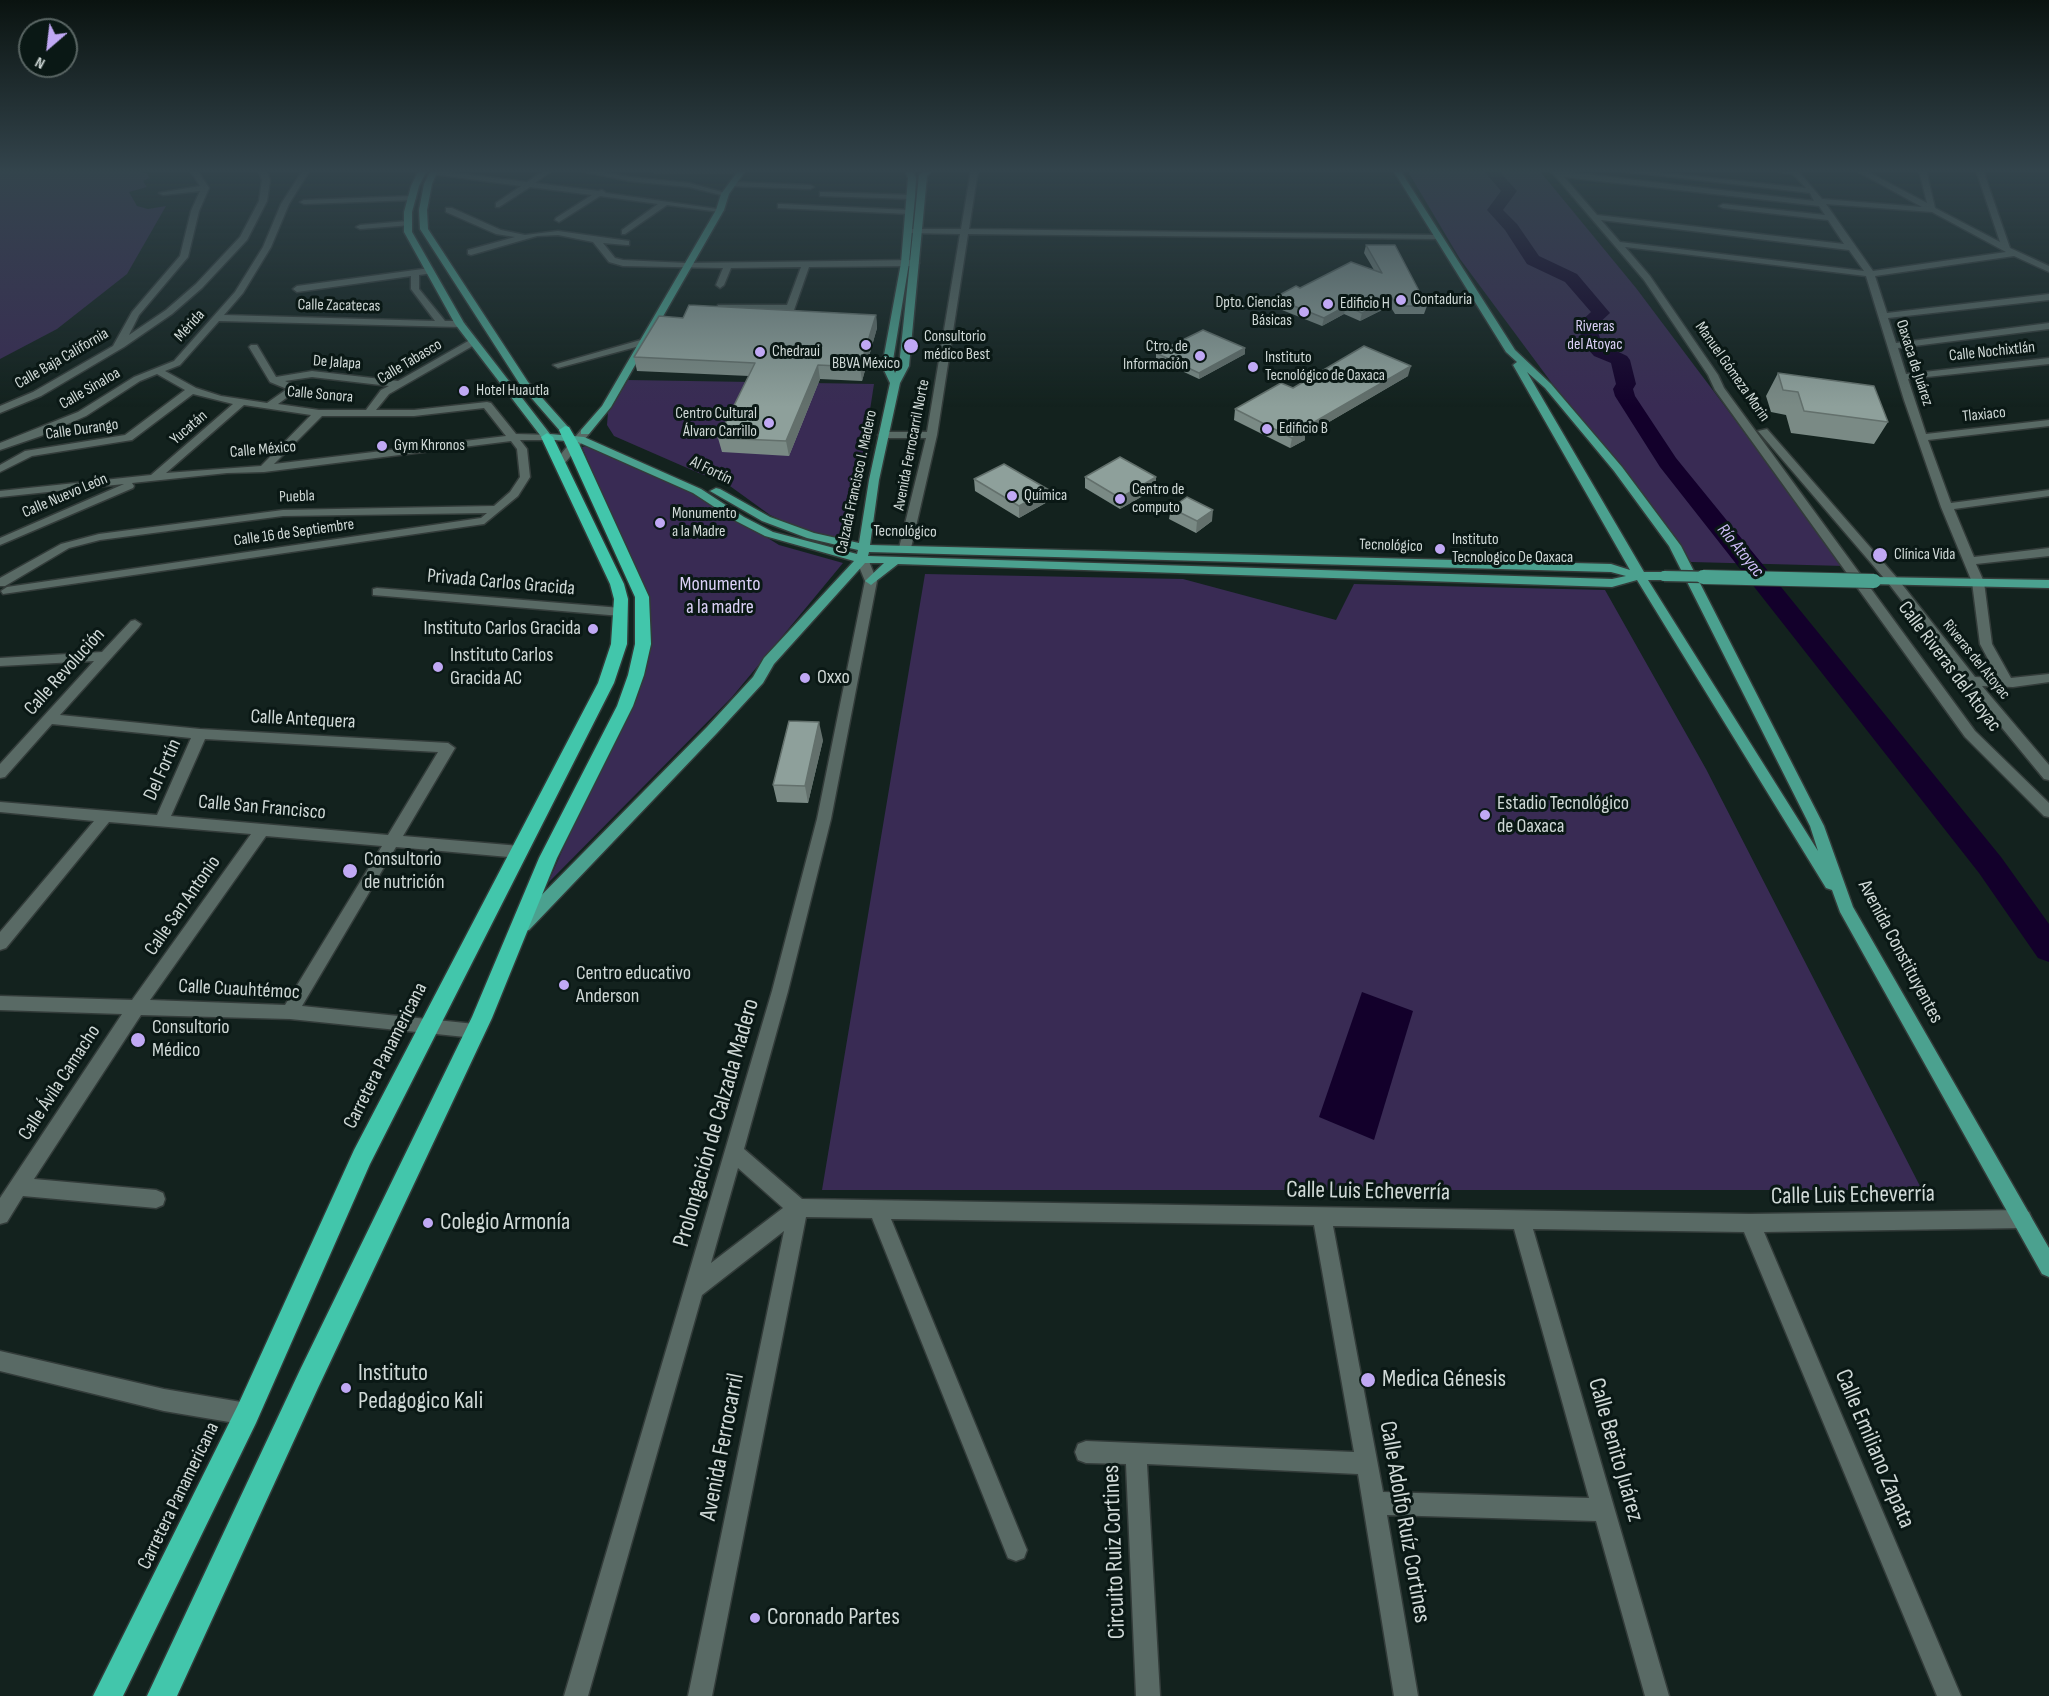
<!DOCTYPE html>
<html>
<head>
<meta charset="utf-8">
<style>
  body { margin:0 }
  #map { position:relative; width:2049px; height:1696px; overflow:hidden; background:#13221e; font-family:"Sofia Sans Condensed",sans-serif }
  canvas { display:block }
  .north { position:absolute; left:18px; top:18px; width:60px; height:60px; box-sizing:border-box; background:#0a1815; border:2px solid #596563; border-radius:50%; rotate:208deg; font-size:16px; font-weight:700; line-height:24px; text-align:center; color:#d0d9d7 }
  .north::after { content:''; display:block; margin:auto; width:21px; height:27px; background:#c0a8f4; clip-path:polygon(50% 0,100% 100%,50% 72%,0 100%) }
</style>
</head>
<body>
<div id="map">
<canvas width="2049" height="1696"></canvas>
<div class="north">N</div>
</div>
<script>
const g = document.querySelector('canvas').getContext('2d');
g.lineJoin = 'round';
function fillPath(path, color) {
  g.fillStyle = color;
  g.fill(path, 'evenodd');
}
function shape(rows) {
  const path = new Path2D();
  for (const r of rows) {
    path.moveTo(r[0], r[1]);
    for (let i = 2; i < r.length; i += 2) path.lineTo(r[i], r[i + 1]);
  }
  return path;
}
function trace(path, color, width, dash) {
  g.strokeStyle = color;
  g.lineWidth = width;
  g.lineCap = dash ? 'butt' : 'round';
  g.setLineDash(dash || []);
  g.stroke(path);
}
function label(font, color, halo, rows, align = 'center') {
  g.font = font + ' "Sofia Sans Condensed",sans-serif';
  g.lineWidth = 6;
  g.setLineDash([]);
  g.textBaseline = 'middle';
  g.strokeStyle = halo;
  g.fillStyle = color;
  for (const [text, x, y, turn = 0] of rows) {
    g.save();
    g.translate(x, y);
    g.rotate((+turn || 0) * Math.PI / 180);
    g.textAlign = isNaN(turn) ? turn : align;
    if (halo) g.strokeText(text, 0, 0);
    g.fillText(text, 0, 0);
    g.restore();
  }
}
fillPath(shape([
  [0,170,137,170,147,174,150,178,143,181,147,187,129,192,137,206,148,209,166,206,127,274,57,329,0,359],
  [1407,170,1539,170,1636,288,1845,566,1691,562,1621,467,1554,386,1460,259],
  [628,380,874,384,850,540,811,534,787,523,770,515,723,481,701,474,614,436,607,425,608,412],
  [586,446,695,493,779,545,843,563,732,697,548,883,590,787,648,618,609,511,582,447],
  [925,574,1183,579,1336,620,1354,584,1605,590,1706,769,1922,1190,822,1190]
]), '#392b54');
fillPath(shape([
  [1362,992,1413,1011,1374,1140,1319,1117]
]), '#13002b');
fillPath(shape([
  [1483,170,1498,170,1517,191,1503,210,1517,224,1539,256,1577,274,1610,313,1596,326,1602,344,1627,356,1630,360,1636,384,1633,389,1635,396,1676,458,2001,857,2049,924,2049,962,2038,958,1979,873,1660,467,1615,396,1613,389,1616,384,1611,363,1594,356,1585,346,1577,325,1591,312,1565,282,1527,264,1505,230,1487,210,1501,191,1483,170]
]), '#13002b');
const minor = shape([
  [190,170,197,170,209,188,199,211,188,257,139,315,129,335,166,310,196,284,240,237,259,201,262,180,259,170,266,170,270,180,267,201,247,240,202,288,172,314,124,347,41,396,0,413,0,406,33,392,113,346,132,312,180,256,191,211,200,191,163,195,159,193,200,186,190,170],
  [303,170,310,170,289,204,271,247,243,293,224,315,435,321,411,289,411,276,297,292,293,289,297,286,430,268,433,269,433,273,419,275,419,289,445,321,460,321,465,324,460,327,219,321,180,365,165,371,196,388,221,396,267,403,287,389,270,382,249,347,251,345,257,345,276,377,312,371,398,381,470,340,476,340,476,344,389,394,376,410,414,410,487,402,491,403,516,434,551,435,551,439,547,440,520,440,527,449,530,477,518,496,484,524,3,594,1,591,7,587,481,518,487,513,283,516,100,540,69,548,5,586,0,586,0,578,61,544,99,534,283,510,494,506,510,492,520,477,517,449,511,441,264,472,227,473,132,483,134,486,133,488,0,545,0,538,124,484,0,497,0,491,151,475,233,404,193,394,132,440,32,456,0,472,0,465,25,451,125,435,185,390,157,374,140,381,86,416,41,436,0,450,0,443,78,412,134,377,174,361,235,292,263,247,281,204,303,170],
  [312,377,389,386,381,390,366,410,319,410,278,404,300,388,285,381,312,377],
  [244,405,311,415,261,466,166,473,244,405],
  [484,408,506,436,274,464,322,416,414,416,484,408],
  [430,170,527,182,545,170,552,170,535,183,598,191,602,190,606,193,724,210,720,212,667,205,625,234,622,234,622,230,658,204,600,196,559,222,555,220,556,218,592,195,530,187,499,207,496,207,496,203,521,186,433,174,429,172,430,170],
  [577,170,591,170,629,177,689,183,729,194,725,196,689,187,629,181,577,170],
  [650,170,745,170,741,172,654,172,650,170],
  [971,170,978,170,969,229,1437,235,1441,237,1437,239,968,234,937,435,911,548,905,552,899,548,926,438,883,438,878,435,883,432,927,432,960,234,908,233,904,231,908,229,961,229,971,170],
  [1550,170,1814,201,1810,193,1613,170,1634,170,1806,188,1793,174,1770,170,1797,170,1822,199,1922,207,1855,170,1864,170,1927,203,1919,170,1926,170,1935,208,2000,242,1976,170,1983,170,2010,248,2049,266,2049,272,2014,256,1875,276,1887,313,2049,294,2049,300,1888,318,1896,343,2049,323,2049,329,1898,348,1906,374,2049,358,2049,364,1908,379,1926,434,2049,420,2049,426,1928,440,1951,503,2049,490,2049,496,1954,509,1974,557,2049,548,2049,556,1976,564,1984,582,1992,644,2011,678,2049,674,2049,682,2013,687,1982,686,2049,765,2049,780,2044,779,1966,684,1889,584,1758,431,1767,429,1897,578,1975,677,1998,678,1980,644,1972,582,1941,507,1904,400,1866,276,1625,247,1650,276,1718,375,1724,388,1975,731,2049,803,2049,817,2044,816,1965,737,1715,390,1708,375,1644,280,1550,170],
  [1564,177,1819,206,1825,215,1723,204,1719,206,1723,208,1828,220,1844,244,1597,215,1564,177],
  [1826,204,1932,212,2006,252,1873,271,1826,204],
  [1601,220,1849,250,1864,271,1620,242,1601,220],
  [733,182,810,185,814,187,810,189,730,186,730,182,733,182],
  [823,192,911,195,915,197,911,199,820,196,820,192,823,192],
  [412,196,416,198,415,200,304,204,300,202,304,200,412,196],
  [781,204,910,210,914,212,910,214,778,208,778,204,781,204],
  [446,208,452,208,501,230,525,235,558,231,629,241,629,245,626,245,603,243,615,258,623,260,686,263,915,260,919,263,915,266,809,267,794,310,721,310,718,309,718,305,787,305,801,267,731,268,724,285,720,288,716,285,723,268,623,266,609,262,593,242,558,235,537,236,471,255,468,254,468,250,515,237,496,234,446,212,446,208],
  [408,221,411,221,411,225,360,229,356,227,360,225,408,221],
  [644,339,647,340,647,344,558,368,553,365,644,339],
  [585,429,589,430,589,434,564,464,556,464,556,460,581,430,585,429],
  [862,555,868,559,877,581,831,819,788,991,744,1149,802,1199,1750,1214,2022,1210,2029,1212,2032,1219,2029,1226,2022,1228,1764,1232,1961,1696,1937,1696,1744,1232,1533,1229,1669,1696,1645,1696,1596,1521,1387,1515,1418,1696,1394,1696,1358,1474,1147,1464,1160,1696,1136,1696,1126,1464,1086,1463,1078,1460,1075,1452,1078,1444,1086,1441,1354,1452,1314,1225,891,1219,1027,1550,1024,1558,1016,1561,1008,1558,872,1218,806,1217,712,1696,688,1696,784,1231,702,1295,588,1696,564,1696,772,991,817,819,865,581,856,559,862,555],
  [738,1168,783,1208,711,1263,738,1168],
  [1333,1226,1514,1229,1589,1498,1383,1492,1333,1226],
  [377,588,621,608,627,612,621,616,373,595,373,589,377,588],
  [135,620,141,624,139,627,60,715,200,729,448,743,455,748,403,836,520,846,525,848,528,852,525,856,520,858,396,847,302,1006,475,1024,481,1026,484,1031,481,1036,475,1038,290,1019,141,1015,34,1179,156,1190,163,1193,165,1199,163,1205,156,1208,23,1196,7,1222,0,1224,0,1198,122,1014,0,1010,0,996,132,1000,251,834,109,822,6,948,0,950,0,932,94,821,0,812,0,802,157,815,191,738,52,724,5,777,0,778,0,764,94,661,0,666,0,658,102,652,131,621,135,620],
  [205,739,438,752,388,835,171,816,205,739],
  [266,836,382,846,285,1005,150,1000,266,836],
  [0,1351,164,1389,247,1403,255,1406,258,1414,255,1422,247,1425,164,1411,0,1371,0,1351]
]);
const major = shape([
  [419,170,427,170,419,186,412,212,412,232,464,323,550,434,584,437,701,489,744,517,773,532,857,554,858,550,807,538,762,521,710,491,716,488,720,489,770,517,814,533,859,543,869,480,890,383,882,366,901,263,908,178,905,170,912,170,916,178,915,197,909,263,892,366,895,373,899,366,919,175,925,170,932,170,927,176,909,366,900,383,879,480,870,545,1611,564,1630,570,1513,365,1517,362,1506,352,1393,170,1400,170,1515,350,1551,384,1622,467,1681,546,1824,826,1853,907,2049,1248,2049,1277,2042,1274,1840,912,1832,890,1826,888,1637,580,1612,587,898,564,871,585,865,581,884,563,865,563,774,664,763,683,717,733,529,930,523,931,517,930,515,925,517,920,707,727,753,677,764,658,854,561,765,536,736,521,693,493,578,442,543,439,455,324,404,232,404,212,411,186,419,170],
  [1527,372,1545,388,1614,471,1669,546,1810,826,1818,851,1648,580,1664,580,1670,576,1664,572,1644,572,1527,372],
  [869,552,1611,572,1626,576,1612,579,868,556,869,552],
  [431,170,438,170,432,184,427,210,428,229,528,382,569,428,569,432,561,432,521,386,420,229,419,210,424,184,431,170],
  [739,170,746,170,729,194,724,210,611,407,589,434,581,434,581,430,602,406,716,210,721,194,739,170],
  [1874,577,2049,580,2049,588,1870,584,1870,578,1874,577]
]);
const highway = shape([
  [565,426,569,427,580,446,649,597,651,644,644,675,633,706,557,858,492,1018,318,1388,177,1696,147,1696,300,1370,472,1017,539,858,617,706,628,675,635,644,635,597,559,430,565,426],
  [547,433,553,437,624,584,628,599,627,644,614,683,370,1164,256,1423,123,1696,93,1696,238,1405,354,1150,598,683,611,644,614,599,610,584,541,437,547,433]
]);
trace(minor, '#333c3a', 3);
trace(major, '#333c3a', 3);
trace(highway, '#333c3a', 3);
fillPath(minor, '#596a65');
fillPath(major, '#4ba18f');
fillPath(highway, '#42c6ab');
const majorBridgeFar1 = shape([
  [1664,576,1766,578]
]);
const majorBridge = shape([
  [1703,577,1874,581]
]);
trace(majorBridgeFar1, '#333c3a', 13, []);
trace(majorBridge, '#333c3a', 16, []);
trace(majorBridgeFar1, '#4ba18f', 10);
trace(majorBridge, '#4ba18f', 14);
fillPath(shape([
  [1366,245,1427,306,1424,314,1395,314,1390,306,1360,321,1344,314,1322,326,1272,306,1274,298,1300,288,1374,270,1364,253],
  [876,315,877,328,862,381,820,379,789,456,722,452,718,438,749,376,637,371,634,357,683,318],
  [1245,348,1245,354,1199,379,1156,359,1156,353],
  [1778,373,1888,422,1874,444,1791,433,1786,415,1771,412,1766,396],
  [1408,376,1305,436,1305,440,1290,448,1234,420,1235,409,1293,388],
  [1085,477,1156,477,1155,489,1120,509,1085,488],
  [974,479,1049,490,1049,501,1019,518,975,491],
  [1171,508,1212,521,1196,533,1169,519],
  [823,740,808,803,777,802,773,785]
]), '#7a8a85');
fillPath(shape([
  [1392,298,1390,306,1360,321,1362,313],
  [1346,306,1344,314,1322,326,1324,318],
  [876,315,877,328,862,381,860,367],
  [1245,348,1245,354,1199,379,1199,373],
  [818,365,820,379,789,456,786,441],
  [1411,366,1408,376,1305,436,1305,440,1290,448,1292,438,1304,428],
  [1156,477,1155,489,1120,509,1120,498],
  [1049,490,1049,501,1019,518,1019,506],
  [1213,510,1212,521,1196,533,1197,521],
  [819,722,823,740,808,803,805,786]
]), '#63706c');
const building = shape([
  [1366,245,1395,245,1427,306,1397,306,1392,298,1362,313,1346,306,1324,318,1274,298,1296,286,1300,288,1351,262,1382,273,1366,245],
  [689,305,876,315,860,367,818,365,786,441,718,438,755,363,634,357,659,316,683,318,689,305],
  [1203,330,1245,348,1199,373,1156,353,1203,330],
  [1364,346,1411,366,1304,428,1307,429,1292,438,1235,409,1281,383,1293,388,1364,346],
  [1778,373,1874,386,1888,422,1804,411,1798,392,1783,390,1778,373],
  [1120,457,1156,477,1120,498,1085,477,1120,457],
  [1004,464,1049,490,1019,506,974,479,1004,464],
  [1187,497,1213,510,1197,521,1171,508,1187,497],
  [789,721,819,722,805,786,773,785,789,721]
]);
fillPath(building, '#8ea09b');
trace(building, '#63706c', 1.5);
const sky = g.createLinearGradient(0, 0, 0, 407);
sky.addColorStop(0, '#0a1310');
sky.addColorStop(0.42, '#33444c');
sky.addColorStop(1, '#33444c00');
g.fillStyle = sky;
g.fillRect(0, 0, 2049, 407);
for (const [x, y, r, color] of [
  [1401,300,6,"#c0a8f4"],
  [1328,304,6,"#c0a8f4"],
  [1304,312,6,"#c0a8f4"],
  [866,345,6,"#c0a8f4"],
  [911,346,8,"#c0a8f4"],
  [760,352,6,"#c0a8f4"],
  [1200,356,6,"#c0a8f4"],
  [1253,367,6,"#c0a8f4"],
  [464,391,6,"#c0a8f4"],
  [769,423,6,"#c0a8f4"],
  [1267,429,6,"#c0a8f4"],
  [382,446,6,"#c0a8f4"],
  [1012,496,6,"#c0a8f4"],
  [1120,499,6,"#c0a8f4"],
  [660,523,6,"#c0a8f4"],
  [1440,549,6,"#c0a8f4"],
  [1880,555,8,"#c0a8f4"],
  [593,629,6,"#c0a8f4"],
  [438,667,6,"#c0a8f4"],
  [805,678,6,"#c0a8f4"],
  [1485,815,6,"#c0a8f4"],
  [350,871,8,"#c0a8f4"],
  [564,985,6,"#c0a8f4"],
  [138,1040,8,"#c0a8f4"],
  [428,1223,6,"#c0a8f4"],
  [1368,1380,8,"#c0a8f4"],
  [346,1388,6,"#c0a8f4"],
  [755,1618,6,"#c0a8f4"]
]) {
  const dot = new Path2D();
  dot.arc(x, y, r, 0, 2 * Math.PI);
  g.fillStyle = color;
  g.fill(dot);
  trace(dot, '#0a1815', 2);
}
label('16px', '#d0d9d7', '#0a1815', [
  ["Contaduria",1413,300],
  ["Dpto. Ciencias",1292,303,"right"],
  ["Básicas",1292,321,"right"],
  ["Edificio H",1340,304],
  ["Consultorio",924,337],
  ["médico Best",924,355],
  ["Ctro. de",1188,347,"right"],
  ["Información",1188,365,"right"],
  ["Chedraui",772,352],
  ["Instituto",1265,358],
  ["Tecnológico de Oaxaca",1265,376],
  ["BBVA México",866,364,"center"],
  ["Hotel Huautla",476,391],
  ["Centro Cultural",757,414,"right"],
  ["Álvaro Carrillo",757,432,"right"],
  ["Edificio B",1279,429],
  ["Gym Khronos",394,446],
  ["Centro de",1132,490],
  ["computo",1132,508],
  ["Química",1024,496],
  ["Monumento",672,514],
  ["a la Madre",672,532],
  ["Instituto",1452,540],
  ["Tecnologico De Oaxaca",1452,558],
  ["Clínica Vida",1894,555]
], 'left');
label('16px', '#d0d9d7', '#0a1815', [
  ["Calle Zacatecas",339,306,1],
  ["Mérida",190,326,-48],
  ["Calle Nochixtlán",1992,352,-6],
  ["Calle Baja California",62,359,-30],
  ["Calle Tabasco",410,362,-31],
  ["De Jalapa",337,363,4],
  ["Oaxaca de Juárez",1914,363,72],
  ["Manuel Gómeza Morin",1732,372,55],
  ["Calle Sinaloa",90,389,-30],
  ["Calle Sonora",320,395,5],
  ["Tlaxiaco",1984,415,-6],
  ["Yucatán",189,428,-41],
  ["Calle Durango",82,430,-8],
  ["Avenida Ferrocarril Norte",912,445,-79],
  ["Calle México",263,450,-5],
  ["Al Fortín",711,471,26],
  ["Calzada Francisco I. Madero",857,482,-78],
  ["Calle Nuevo León",65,496,-23],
  ["Puebla",297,497,-2],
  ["Tecnológico",905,532,1],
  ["Calle 16 de Septiembre",294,533,-8],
  ["Tecnológico",1391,546,2],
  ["Riveras del Atoyac",1976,660,51]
]);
label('16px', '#dcd1f8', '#0a1815', [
  ["Riveras",1595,327],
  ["del Atoyac",1595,345]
]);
label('italic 18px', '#cfbef8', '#0a1815', [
  ["Río Atoyac",1740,551,51]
]);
label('20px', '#d0d9d7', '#0a1815', [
  ["Privada Carlos Gracida",501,583,5],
  ["Calle Riveras del Atoyac",1949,667,53],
  ["Calle Revolución",65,672,-48],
  ["Calle Antequera",303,720,3],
  ["Del Fortín",163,770,-66],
  ["Calle San Francisco",262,808,5],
  ["Calle San Antonio",183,906,-55],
  ["Avenida Constituyentes",1900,952,62],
  ["Calle Cuauhtémoc",239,990,3],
  ["Carretera Panamericana",386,1056,-63],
  ["Calle Ávila Camacho",60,1083,-57],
  ["Carretera Panamericana",179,1496,-64]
]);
label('20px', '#dcd1f8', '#0a1815', [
  ["Monumento",720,585],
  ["a la madre",720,608]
]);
label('20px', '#d0d9d7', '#0a1815', [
  ["Instituto Carlos Gracida",581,629,"right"],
  ["Instituto Carlos",450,656],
  ["Gracida AC",450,679],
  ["Oxxo",817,678],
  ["Estadio Tecnológico",1497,804],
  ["de Oaxaca",1497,827],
  ["Consultorio",364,860],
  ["de nutrición",364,883],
  ["Centro educativo",576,974],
  ["Anderson",576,997],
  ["Consultorio",152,1028],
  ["Médico",152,1051]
], 'left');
label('24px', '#d0d9d7', '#0a1815', [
  ["Prolongación de Calzada Madero",717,1123,-74],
  ["Calle Luis Echeverría",1368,1192,1],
  ["Calle Luis Echeverría",1853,1196,-1],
  ["Avenida Ferrocarril",723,1447,-79],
  ["Calle Emiliano Zapata",1874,1449,67],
  ["Calle Benito Juárez",1615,1450,74],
  ["Calle Adolfo Ruíz Cortines",1404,1522,80],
  ["Circuito Ruiz Cortines",1115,1552,-92]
]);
label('24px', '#d0d9d7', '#0a1815', [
  ["Colegio Armonía",440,1223],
  ["Instituto",358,1374],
  ["Pedagogico Kali",358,1402],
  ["Medica Génesis",1382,1380],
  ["Coronado Partes",767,1618]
], 'left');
</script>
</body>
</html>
